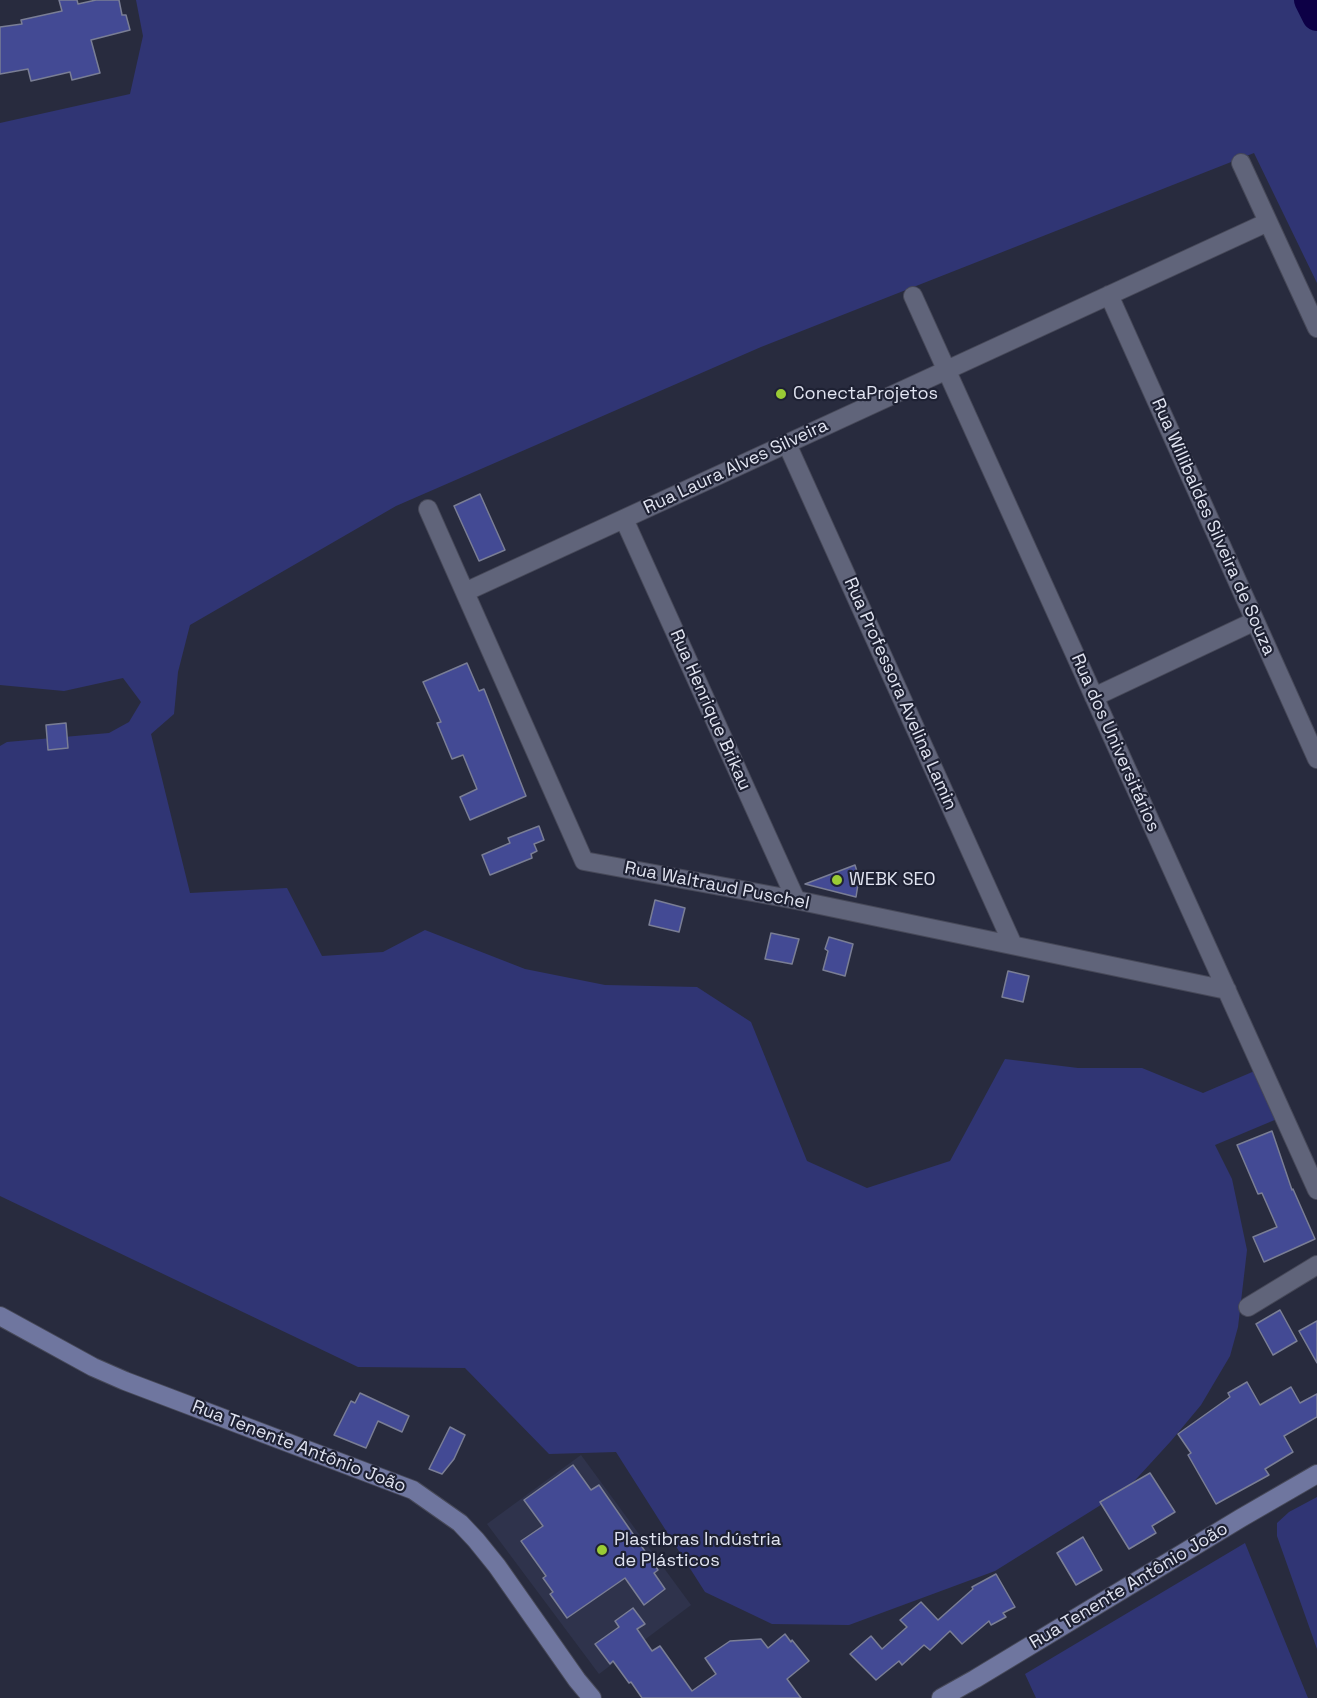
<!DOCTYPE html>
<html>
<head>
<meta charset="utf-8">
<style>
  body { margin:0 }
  canvas { display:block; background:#282b3e }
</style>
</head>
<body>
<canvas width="1317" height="1698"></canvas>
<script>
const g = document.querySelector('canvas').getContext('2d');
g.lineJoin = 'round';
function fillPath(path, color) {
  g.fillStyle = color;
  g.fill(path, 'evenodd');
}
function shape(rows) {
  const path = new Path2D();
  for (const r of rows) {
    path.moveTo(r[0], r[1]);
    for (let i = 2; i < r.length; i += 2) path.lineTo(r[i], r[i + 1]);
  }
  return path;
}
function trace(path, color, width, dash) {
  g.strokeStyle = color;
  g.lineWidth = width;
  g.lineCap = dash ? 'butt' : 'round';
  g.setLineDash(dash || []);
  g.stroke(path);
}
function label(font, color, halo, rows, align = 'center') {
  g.font = font + ' "Space Grotesk",sans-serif';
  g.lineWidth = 4.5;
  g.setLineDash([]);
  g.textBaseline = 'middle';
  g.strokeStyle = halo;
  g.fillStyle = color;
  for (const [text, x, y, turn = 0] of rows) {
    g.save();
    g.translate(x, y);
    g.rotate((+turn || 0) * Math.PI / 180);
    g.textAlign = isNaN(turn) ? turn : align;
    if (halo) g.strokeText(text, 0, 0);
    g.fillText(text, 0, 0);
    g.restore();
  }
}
fillPath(shape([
  [581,1455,691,1605,599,1674,487,1524]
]), '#2f334c');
fillPath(shape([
  [136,0,1317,0,1317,283,1254,153,761,347,396,506,190,625,178,672,174,714,151,734,190,893,287,888,322,956,383,952,425,930,525,969,605,985,697,987,751,1022,807,1161,867,1188,950,1161,1005,1059,1078,1068,1142,1068,1203,1093,1257,1070,1277,1119,1215,1145,1232,1179,1247,1250,1238,1327,1230,1356,1201,1405,1171,1441,1128,1488,995,1571,849,1625,772,1624,705,1592,616,1452,549,1454,465,1368,358,1367,0,1196,0,746,7,742,109,733,129,722,141,702,123,678,64,691,0,685,0,123,130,94,143,36],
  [1317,1497,1317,1649,1277,1536,1277,1523,1289,1512],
  [1245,1543,1308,1698,1036,1698,1025,1674]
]), '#303574');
trace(shape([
  [1309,0,1317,16]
]), '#0d0046', 30);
const building = shape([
  [59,0,77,0,78,4,96,0,119,0,122,15,126,15,130,30,91,40,100,73,72,80,70,72,31,81,28,69,0,74,0,27,22,24,21,20,62,11,59,0],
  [480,494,505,550,479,561,454,506,480,494],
  [467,663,479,691,484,689,526,796,470,820,460,797,477,789,463,755,452,759,437,723,441,722,423,682,467,663],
  [66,723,68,748,48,750,46,725,66,723],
  [539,826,544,840,534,844,537,851,531,854,532,858,490,875,482,855,510,843,508,838,539,826],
  [855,865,859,878,856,897,805,884,855,865],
  [655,900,685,908,679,932,649,925,655,900],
  [771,933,799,939,792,964,765,959,771,933],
  [829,937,853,944,845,976,823,970,828,951,825,949,829,937],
  [1008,971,1029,976,1023,1002,1002,997,1008,971],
  [1272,1131,1292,1190,1293,1189,1315,1239,1264,1262,1253,1237,1277,1227,1262,1193,1258,1194,1237,1145,1272,1131],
  [1280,1310,1297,1341,1273,1355,1256,1324,1280,1310],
  [1317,1321,1317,1363,1299,1331,1317,1321],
  [1247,1382,1260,1405,1291,1387,1300,1403,1317,1394,1317,1417,1284,1436,1293,1452,1265,1469,1269,1475,1216,1504,1188,1455,1191,1453,1178,1434,1230,1397,1228,1393,1247,1382],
  [360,1393,409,1416,402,1432,378,1421,366,1448,334,1435,351,1401,355,1403,360,1393],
  [450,1427,465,1435,454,1459,442,1474,429,1469,450,1427],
  [573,1465,591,1490,599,1485,658,1570,654,1573,665,1589,644,1605,625,1578,567,1618,550,1594,553,1592,543,1578,546,1576,521,1541,543,1526,524,1500,573,1465],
  [1150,1473,1175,1512,1152,1526,1156,1533,1129,1549,1100,1502,1150,1473],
  [1083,1537,1102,1570,1076,1585,1057,1553,1083,1537],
  [996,1574,1015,1607,1003,1613,1006,1617,991,1625,989,1621,962,1644,950,1631,930,1650,924,1645,902,1665,899,1661,876,1680,850,1654,871,1636,882,1649,907,1627,900,1620,921,1602,938,1620,973,1589,972,1587,996,1574],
  [633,1608,645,1624,637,1629,652,1651,660,1646,692,1691,716,1674,705,1658,730,1641,761,1639,768,1648,785,1634,791,1642,792,1640,809,1661,787,1679,801,1698,642,1698,631,1682,629,1683,613,1661,610,1664,595,1644,619,1627,615,1621,633,1608]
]);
fillPath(building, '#434a94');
trace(building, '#7a7e95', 1.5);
const street = shape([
  [1241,163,1317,328],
  [1109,295,1317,759],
  [913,296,1317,1190],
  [787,444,1013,945],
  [428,509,584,861,796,900,1227,990],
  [624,519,796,900],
  [465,592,1268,222],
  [1094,697,1255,621],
  [1248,1307,1317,1265]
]);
const secondary = shape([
  [0,1316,93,1367,125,1381,413,1490,460,1523,476,1540,497,1566,577,1680,592,1698],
  [941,1698,975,1679,1241,1518,1317,1474]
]);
trace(street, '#474959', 20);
trace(secondary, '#474959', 20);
trace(street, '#60647a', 18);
trace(secondary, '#6f769f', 18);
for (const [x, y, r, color] of [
  [781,394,6,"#9acb35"],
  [837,880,6,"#9acb35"],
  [602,1550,6,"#9acb35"]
]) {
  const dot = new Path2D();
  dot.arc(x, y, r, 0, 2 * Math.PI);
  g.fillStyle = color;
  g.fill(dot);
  trace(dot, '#1e2133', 2);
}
label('18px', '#e1e4f1', '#1e2133', [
  ["ConectaProjetos",793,394],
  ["WEBK SEO",849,880],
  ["Plastibras Indústria",614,1540],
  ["de Plásticos",614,1561]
], 'left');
label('18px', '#e1e4f1', '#1e2133', [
  ["Rua Laura Alves Silveira",736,467,-25],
  ["Rua Willibaldes Silveira de Souza",1213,527,66],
  ["Rua Professora Avelina Lamin",900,694,66],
  ["Rua Henrique Brikau",710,710,66],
  ["Rua dos Universitários",1115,743,66],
  ["Rua Waltraud Puschel",717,886,11],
  ["Rua Tenente Antônio João",299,1447,21],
  ["Rua Tenente Antônio João",1129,1586,-31]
]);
</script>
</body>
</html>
